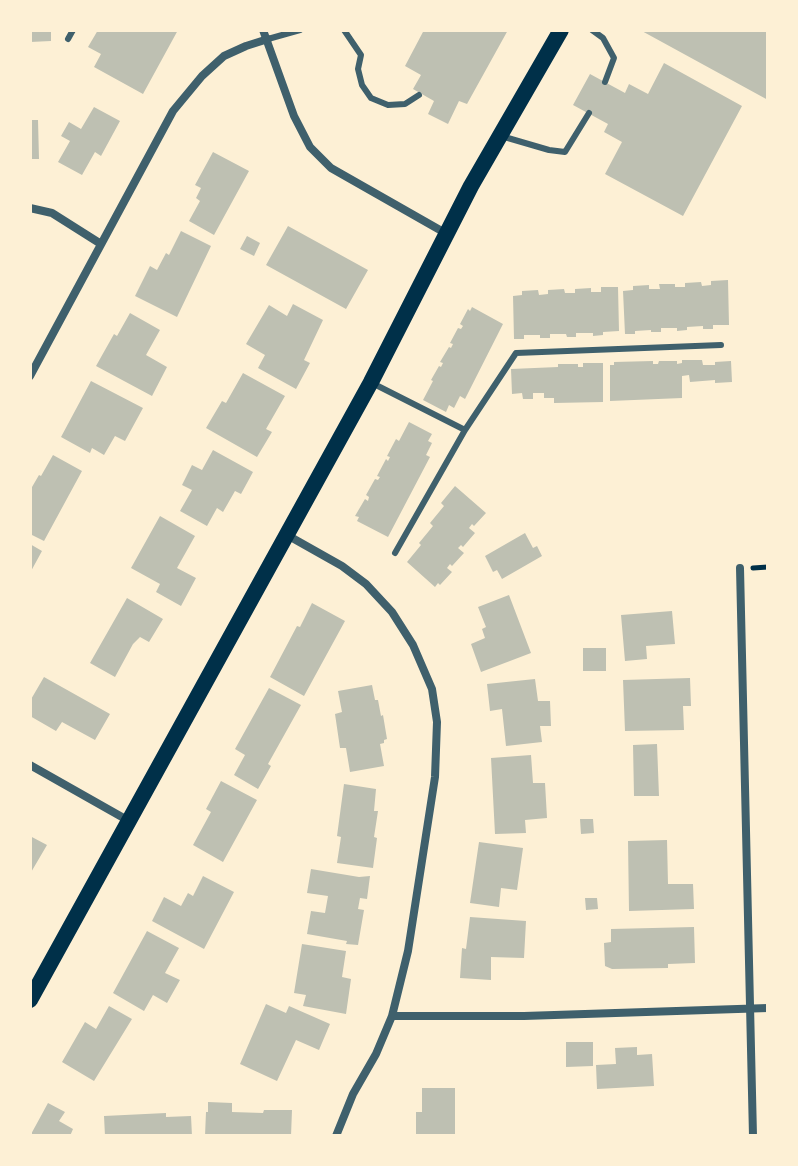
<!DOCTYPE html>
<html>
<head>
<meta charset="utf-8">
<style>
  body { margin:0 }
  #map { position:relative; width:798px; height:1166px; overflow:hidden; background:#fdf0d5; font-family:"Archivo Narrow",sans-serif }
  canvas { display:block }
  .frame { position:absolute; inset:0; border:32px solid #fdf0d5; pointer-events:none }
</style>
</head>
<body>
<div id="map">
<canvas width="798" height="1166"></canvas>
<div class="frame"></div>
</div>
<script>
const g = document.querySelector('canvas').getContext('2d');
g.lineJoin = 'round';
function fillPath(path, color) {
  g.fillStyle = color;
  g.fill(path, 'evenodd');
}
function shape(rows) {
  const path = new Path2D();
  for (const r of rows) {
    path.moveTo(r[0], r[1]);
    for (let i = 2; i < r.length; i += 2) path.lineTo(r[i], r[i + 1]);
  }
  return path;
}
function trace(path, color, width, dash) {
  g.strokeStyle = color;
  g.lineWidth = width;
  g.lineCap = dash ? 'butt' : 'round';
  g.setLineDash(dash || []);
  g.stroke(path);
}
fillPath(shape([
  [30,30,51,30,51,41,30,42],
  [98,30,178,30,143,94,94,67,101,54,88,47],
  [424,30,508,30,467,104,459,101,448,124,428,114,434,101,413,89,421,75,405,66],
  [640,30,768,30,768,100],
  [664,63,742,106,683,216,605,174,622,142,604,132,608,124,573,105,590,74,625,93,629,84,648,94],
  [94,107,120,121,101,156,95,152,82,175,58,162,70,141,61,136,69,122,81,129],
  [30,120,38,120,39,159,30,159],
  [213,152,249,171,214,235,189,221,200,201,196,198,201,188,195,185],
  [288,226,368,270,346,309,266,265],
  [181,231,211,246,177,317,135,296,150,266,157,270,166,253,169,255],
  [247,236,260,243,254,256,240,249],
  [728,280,729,325,713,325,713,329,703,329,703,326,687,327,687,330,677,331,677,328,661,328,661,332,651,332,651,330,635,331,635,334,625,334,623,291,633,290,633,286,649,285,649,289,660,289,659,284,675,284,675,287,685,287,685,283,701,282,702,286,711,285,711,281],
  [601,287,618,287,619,331,603,332,603,335,593,336,593,333,576,333,576,337,567,337,566,334,550,334,550,338,540,338,540,335,524,335,524,339,514,339,513,296,522,295,522,291,538,290,539,295,548,294,548,290,564,289,565,293,575,293,575,289,591,288,591,292,601,292],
  [293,304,323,320,304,360,310,363,296,389,258,368,265,355,246,344,269,305,287,316],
  [472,307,503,324,465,399,460,396,454,408,449,405,446,412,423,400,433,381,431,380,439,366,441,367,443,363,440,362,449,347,451,348,453,344,450,343,458,328,461,329,463,326,460,324,468,309,470,311],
  [130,313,160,330,146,355,167,367,152,396,96,366,114,334,117,336],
  [682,360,702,360,703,365,715,365,715,362,731,361,732,382,715,383,715,380,690,382,689,375,682,376,682,398,610,401,610,365,614,365,614,362,653,361,653,364,658,364,659,361,677,361,677,364,682,363],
  [583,363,603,363,603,402,554,403,554,398,544,398,544,393,533,393,533,399,523,399,522,393,512,394,511,369,558,367,558,364,578,364,578,367,583,367],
  [243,373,285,396,266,429,272,432,257,457,206,428,222,401,226,403],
  [91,381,143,408,125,441,115,436,104,455,92,448,90,453,61,437],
  [409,422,432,434,428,441,432,443,426,455,430,457,388,537,357,521,359,517,355,516,365,499,368,501,369,497,366,495,375,479,378,480,380,477,377,476,386,459,388,461,390,457,387,456,396,439,399,441],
  [213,450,253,472,241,494,235,491,223,512,217,508,207,526,180,511,192,490,182,485,192,465,202,470],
  [53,455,82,471,44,541,30,534,30,486,32,487,39,475,41,476],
  [455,486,486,513,474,526,472,524,469,528,475,533,463,547,461,545,458,548,464,553,452,566,450,564,447,568,452,572,440,585,438,583,435,587,407,562,421,545,419,543,433,526,430,523,444,506,441,503],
  [160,516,195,536,177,568,196,578,181,606,156,592,160,584,131,568],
  [525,533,533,548,537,546,542,556,502,579,497,570,493,572,485,556],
  [30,544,42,551,30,573],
  [509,595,531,653,481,672,471,644,485,638,482,629,486,627,478,607],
  [127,598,163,619,149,642,140,637,133,644,115,677,90,663],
  [312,603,345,621,304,696,270,677,297,626,300,627],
  [672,611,675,644,646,646,647,659,625,661,621,615],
  [583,648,606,648,606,671,583,671],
  [44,677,110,714,95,740,62,722,56,731,30,716,30,701],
  [690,678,691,706,683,706,684,730,625,731,623,680],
  [535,679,538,701,550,701,551,726,540,726,542,742,506,746,502,709,490,711,487,684],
  [372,685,375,700,378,700,381,716,383,715,387,739,384,740,384,743,380,744,384,766,350,772,346,748,340,748,335,714,342,712,338,691],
  [269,688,301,705,268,764,271,766,258,789,234,775,245,755,235,749],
  [657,744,659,796,634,796,633,745],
  [531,755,533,783,545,783,547,818,525,820,526,833,495,834,491,758],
  [221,781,257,800,223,862,193,845,211,812,206,809],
  [344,784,376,789,374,811,378,811,374,837,377,838,373,868,337,863,341,837,337,836],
  [580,819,593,819,594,833,581,834],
  [30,836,47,845,30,874],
  [667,840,668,884,693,884,694,909,629,911,628,841],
  [479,842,523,848,517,890,501,888,499,907,470,903],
  [311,869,359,877,370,876,367,899,360,898,358,909,364,910,358,945,346,944,347,941,307,934,311,911,325,913,328,896,307,893],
  [203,876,234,892,204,949,152,921,164,897,181,906,188,893,193,896],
  [585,898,597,898,598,909,586,910],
  [470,917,526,921,524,958,491,957,491,980,460,978,462,948,466,949],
  [694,927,695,963,668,964,668,968,612,969,605,966,604,943,611,942,611,929],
  [147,931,179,948,165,973,180,980,167,1003,153,995,144,1011,113,993],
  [302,944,346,951,342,977,351,979,346,1014,303,1006,306,995,294,993],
  [266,1004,286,1013,289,1006,330,1024,319,1050,296,1040,277,1081,240,1064],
  [109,1006,132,1019,94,1081,62,1062,85,1022,96,1029],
  [566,1042,593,1042,593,1066,566,1067],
  [637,1047,637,1055,652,1054,654,1086,597,1089,596,1065,616,1064,615,1048],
  [422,1088,455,1088,455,1136,416,1136,416,1112,422,1112],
  [208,1102,232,1103,232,1112,263,1113,264,1110,292,1110,291,1136,205,1136,206,1112,208,1112],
  [48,1103,65,1112,59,1121,73,1129,70,1136,30,1136],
  [166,1113,166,1117,191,1116,192,1136,105,1136,104,1116]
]), '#bec0b2');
trace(shape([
  [753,568,768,567]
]), '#003049', 5);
trace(shape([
  [344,30,361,55,358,69,362,85,371,98,388,105,405,104,419,95],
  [592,30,603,38,614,58,605,82],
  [68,39,73,30],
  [268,39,300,30],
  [501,136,549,150,565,152,589,113],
  [372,383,465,430],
  [395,553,465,430,516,353,721,345]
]), '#3f606c', 6);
trace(shape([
  [263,30,294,116,310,147,331,168,447,234],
  [30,208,52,213,101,244],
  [30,376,173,111,202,76,224,56,246,46,268,39],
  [287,535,342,566,366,584,392,612,413,645,432,689,437,722,435,777,408,951,392,1016,376,1054,353,1094,336,1136],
  [740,568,753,1136],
  [30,765,129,821],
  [392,1016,524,1016,768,1008]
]), '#3f606c', 8);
trace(shape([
  [30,1000,371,382,471,186,561,30]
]), '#003049', 16);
</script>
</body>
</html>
